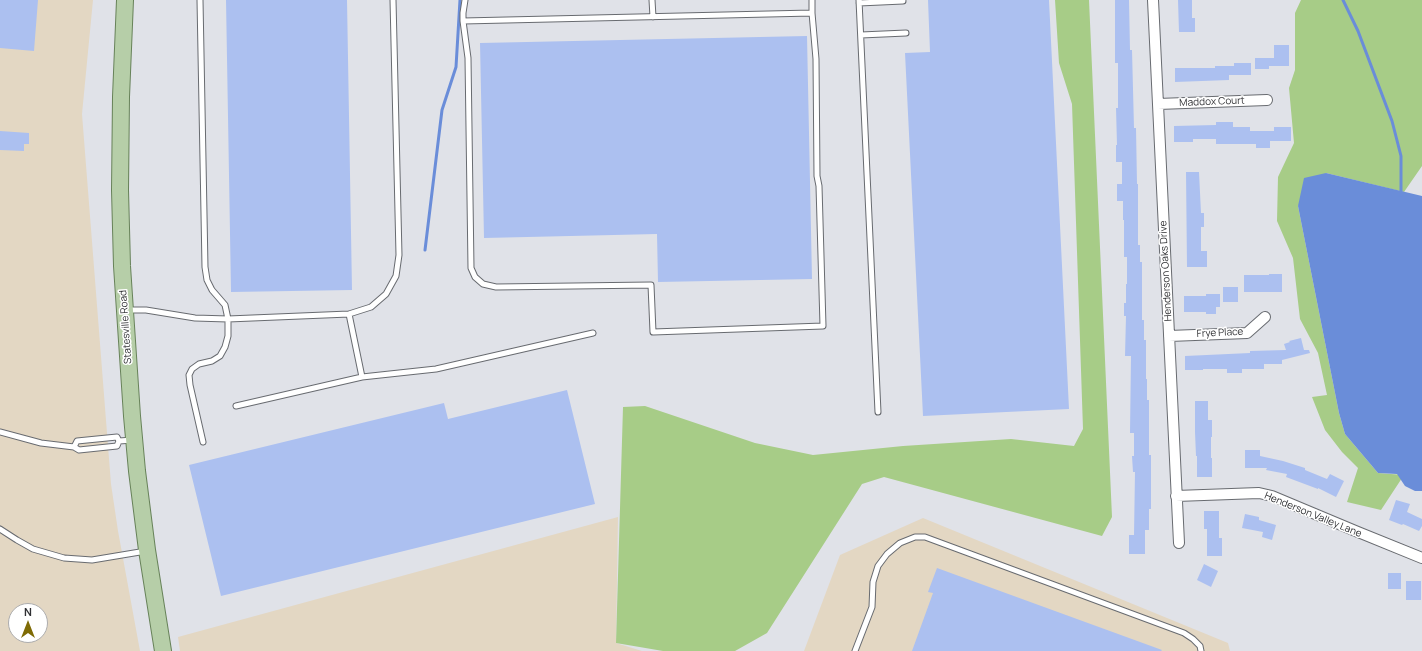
<!DOCTYPE html>
<html>
<head>
<meta charset="utf-8">
<style>
  body { margin:0 }
  #map { position:relative; width:1422px; height:651px; overflow:hidden; background:#e0e2e8; font-family:Manrope,sans-serif }
  canvas { display:block }
  .north { position:absolute; left:8px; top:603px; width:40px; height:40px; box-sizing:border-box; background:#fff; border:1px solid #acacad; border-radius:50%; rotate:0deg; font-size:11px; font-weight:700; line-height:16px; text-align:center; color:#2f3033 }
  .north::after { content:''; display:block; margin:auto; width:14px; height:18px; background:#7f6b05; clip-path:polygon(50% 0,100% 100%,50% 72%,0 100%) }
</style>
</head>
<body>
<div id="map">
<canvas width="1422" height="651"></canvas>
<div class="north">N</div>
</div>
<script>
const g = document.querySelector('canvas').getContext('2d');
g.lineJoin = 'round';
function fillPath(path, color) {
  g.fillStyle = color;
  g.fill(path, 'evenodd');
}
function shape(rows) {
  const path = new Path2D();
  for (const r of rows) {
    path.moveTo(r[0], r[1]);
    for (let i = 2; i < r.length; i += 2) path.lineTo(r[i], r[i + 1]);
  }
  return path;
}
function trace(path, color, width, dash) {
  g.strokeStyle = color;
  g.lineWidth = width;
  g.lineCap = dash ? 'butt' : 'round';
  g.setLineDash(dash || []);
  g.stroke(path);
}
function label(font, color, halo, rows, align = 'center') {
  g.font = font + ' Manrope,sans-serif';
  g.lineWidth = 3;
  g.setLineDash([]);
  g.textBaseline = 'middle';
  g.strokeStyle = halo;
  g.fillStyle = color;
  for (const [text, x, y, turn = 0] of rows) {
    g.save();
    g.translate(x, y);
    g.rotate((+turn || 0) * Math.PI / 180);
    g.textAlign = isNaN(turn) ? turn : align;
    if (halo) g.strokeText(text, 0, 0);
    g.fillText(text, 0, 0);
    g.restore();
  }
}
fillPath(shape([
  [0,0,93,0,82,114,111,484,118,531,140,651,0,651],
  [16,611,40,611,40,635,16,635],
  [618,517,616,643,642,651,180,651,178,637],
  [923,518,1228,643,1230,651,804,651,840,555]
]), '#e3d7c3');
fillPath(shape([
  [1055,0,1089,0,1112,517,1102,536,884,477,862,484,767,633,735,651,663,651,616,643,623,407,645,406,755,443,813,455,903,446,1011,439,1074,446,1083,429,1072,104,1059,63],
  [1301,0,1422,0,1422,166,1404,192,1326,173,1298,206,1339,413,1345,434,1378,473,1404,475,1381,510,1347,502,1358,468,1342,452,1325,430,1312,397,1327,395,1318,353,1300,319,1293,258,1277,221,1278,177,1294,143,1289,88,1295,70,1295,13]
]), '#a7cc87');
fillPath(shape([
  [1326,173,1422,196,1422,491,1415,491,1405,486,1397,474,1378,473,1345,434,1339,413,1298,206,1304,178]
]), '#6a8dd9');
trace(shape([
  [1343,0,1358,31,1392,121,1401,156,1401,195],
  [425,250,442,110,456,67,460,0]
]), '#6a8dd9', 3);
fillPath(shape([
  [0,0,38,0,34,51,0,48],
  [226,0,347,0,352,290,231,292],
  [928,0,1049,0,1069,409,923,416,905,53,930,52],
  [1115,0,1129,0,1130,50,1132,50,1134,128,1136,128,1137,184,1138,184,1138,245,1140,245,1140,262,1142,262,1142,320,1144,320,1144,340,1146,340,1146,379,1147,379,1147,400,1149,400,1149,455,1151,455,1151,509,1149,509,1149,530,1145,530,1145,554,1129,554,1129,535,1134,535,1135,472,1133,472,1132,456,1134,456,1134,433,1130,433,1131,356,1125,356,1126,316,1124,316,1124,303,1126,303,1126,284,1127,284,1127,257,1124,257,1124,220,1123,220,1123,201,1117,201,1117,184,1122,184,1122,162,1116,162,1116,145,1117,145,1116,108,1118,108,1118,63,1115,63],
  [1178,0,1192,0,1192,18,1195,18,1195,32,1179,32],
  [807,36,812,279,658,282,657,234,484,238,480,43],
  [1274,45,1289,45,1289,66,1269,66,1269,69,1255,69,1255,58,1274,58],
  [1234,63,1251,63,1251,75,1229,75,1229,80,1175,82,1175,68,1215,68,1215,66,1234,66],
  [1216,122,1233,122,1233,127,1250,127,1250,131,1274,131,1274,127,1291,127,1291,141,1270,141,1270,148,1256,148,1256,144,1216,144,1216,139,1193,139,1193,142,1174,142,1174,126,1216,125],
  [0,131,29,133,29,144,24,144,24,151,0,150],
  [1186,172,1199,172,1201,213,1204,213,1204,227,1201,227,1201,251,1207,251,1207,267,1187,267],
  [1269,274,1282,274,1282,292,1244,292,1244,275,1269,275],
  [1223,287,1238,287,1238,302,1223,302],
  [1206,294,1220,294,1220,307,1216,307,1216,314,1206,314,1206,312,1184,312,1184,296,1206,296],
  [1301,338,1304,350,1309,350,1310,353,1282,360,1282,364,1264,364,1264,369,1242,369,1242,373,1227,373,1227,369,1203,369,1203,370,1185,370,1185,356,1250,353,1250,351,1286,350,1284,344,1290,342,1289,341],
  [567,390,595,504,221,596,189,465,444,403,448,419],
  [1195,401,1208,401,1208,420,1212,420,1212,437,1211,437,1211,458,1212,458,1212,477,1197,477,1197,456,1196,456,1195,432],
  [1245,450,1260,450,1260,456,1283,461,1305,468,1305,470,1327,479,1330,474,1344,481,1336,497,1318,488,1318,489,1286,477,1287,474,1266,470,1267,468,1245,468],
  [1396,500,1410,504,1407,512,1422,519,1422,526,1419,531,1403,524,1402,525,1389,520],
  [1204,511,1219,511,1219,538,1222,538,1222,556,1207,556,1207,529,1204,529],
  [1245,514,1259,517,1259,520,1276,525,1272,540,1262,537,1263,532,1242,528],
  [1204,564,1218,571,1211,587,1197,580],
  [937,568,1162,650,1161,651,912,651,933,593,928,592],
  [1388,573,1401,573,1401,589,1388,589],
  [1406,581,1421,581,1421,600,1406,600]
]), '#acc0f0');
const lane = shape([
  [465,0,463,13,463,21,812,13,812,0],
  [652,0,653,17],
  [859,0,878,412],
  [859,3,903,1],
  [463,21,468,58,471,268,475,277,483,284,496,287,651,285,653,332,823,326,819,186,817,176,816,59,812,13],
  [861,35,906,33],
  [126,310,146,310,195,318,228,319,225,305,212,290,207,280,205,267,200,0],
  [362,377,436,369,593,333],
  [236,406,362,377,349,314],
  [0,432,41,443,74,447],
  [119,441,117,446,79,450,74,447,77,441,117,437,119,441,133,440],
  [203,442,190,385,189,375,192,369,199,364,212,361,220,356,225,347,228,336,228,319,349,314,371,307,386,294,396,276,399,255,393,0],
  [0,529,17,540,33,549,64,558,92,560,146,551],
  [855,651,872,607,873,582,878,566,887,554,900,543,915,537,925,537,1184,633,1193,639,1200,646,1201,651]
]);
const street = shape([
  [1153,0,1179,543],
  [1158,104,1267,100],
  [1169,336,1247,333,1265,317],
  [1176,496,1259,493,1272,496,1358,532,1422,558]
]);
const primary = shape([
  [125,0,121,97,120,190,122,266,132,416,137,471,147,550,163,651]
]);
trace(lane, '#686b70', 7);
trace(street, '#686b70', 12);
trace(primary, '#678259', 18);
trace(lane, '#fff', 5);
trace(street, '#fff', 10);
trace(primary, '#b6cea8', 16);
label('10px', '#2f3033', '#fff', [
  ["Maddox Court",1212,102,-2],
  ["Henderson Oaks Drive",1166,271,-93],
  ["Statesville Road",126,327,-94],
  ["Frye Place",1220,333,-3],
  ["Henderson Valley Lane",1313,515,22]
]);
</script>
</body>
</html>
